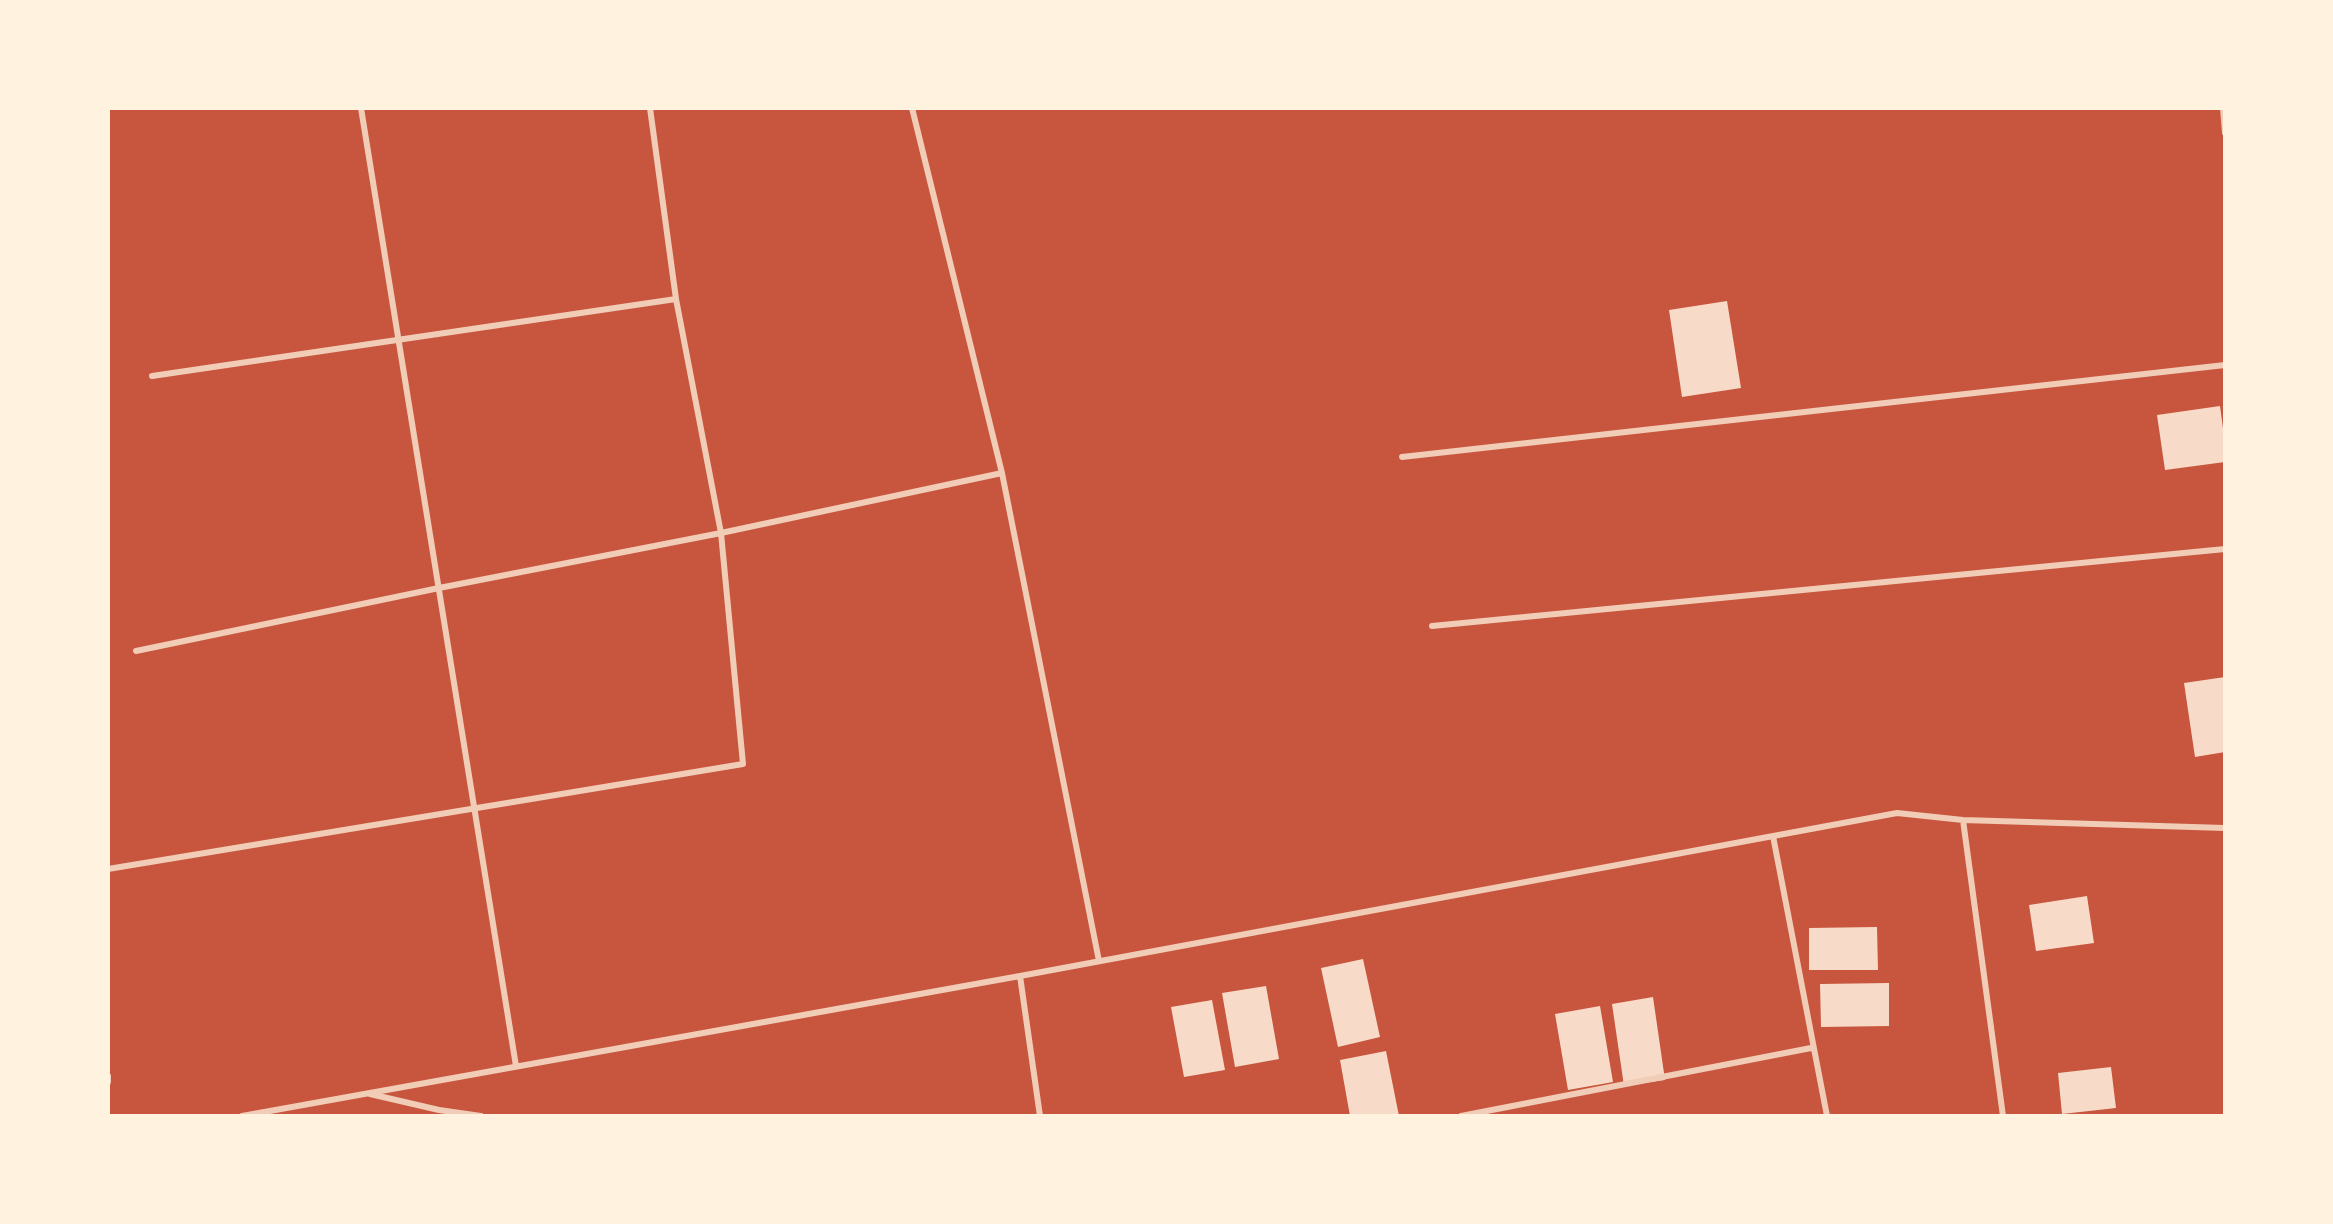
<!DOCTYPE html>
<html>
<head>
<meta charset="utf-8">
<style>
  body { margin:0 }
  #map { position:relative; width:2333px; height:1224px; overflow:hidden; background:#c8553d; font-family:"Roboto Condensed",sans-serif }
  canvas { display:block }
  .frame { position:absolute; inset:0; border:110px solid #fff3e0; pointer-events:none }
</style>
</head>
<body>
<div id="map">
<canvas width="2333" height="1224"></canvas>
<div class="frame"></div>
</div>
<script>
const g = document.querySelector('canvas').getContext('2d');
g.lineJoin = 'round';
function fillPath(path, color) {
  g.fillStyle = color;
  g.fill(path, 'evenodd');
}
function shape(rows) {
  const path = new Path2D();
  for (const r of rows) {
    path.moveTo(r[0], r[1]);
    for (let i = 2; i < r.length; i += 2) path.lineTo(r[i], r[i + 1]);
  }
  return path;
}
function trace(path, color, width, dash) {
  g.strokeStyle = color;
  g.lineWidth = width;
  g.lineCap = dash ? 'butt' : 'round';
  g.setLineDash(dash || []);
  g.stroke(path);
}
fillPath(shape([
  [1727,301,1741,388,1682,397,1669,310],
  [2220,406,2225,443,2225,462,2165,470,2157,415],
  [2225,677,2225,752,2195,757,2184,683],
  [2087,896,2094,943,2036,951,2029,905],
  [1877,927,1878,970,1809,970,1809,928],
  [1363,959,1380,1037,1338,1047,1321,968],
  [1889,983,1889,1026,1821,1027,1820,984],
  [1266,986,1279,1059,1235,1067,1222,993],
  [1653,997,1665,1080,1624,1086,1612,1004],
  [1212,1000,1225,1070,1184,1077,1171,1007],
  [1600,1006,1613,1082,1568,1090,1555,1014],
  [1386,1051,1399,1116,1350,1116,1340,1060],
  [2111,1067,2116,1108,2062,1114,2058,1073]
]), '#f7dbc8');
trace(shape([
  [361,108,516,1066],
  [650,108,676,299],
  [912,108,1002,473,1099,961],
  [2223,108,2225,133],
  [1402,457,2225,365],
  [1432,626,2225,549],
  [136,651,439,588,721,533,1002,473],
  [1963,820,2003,1116],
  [1773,836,1827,1116],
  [108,869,743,764,721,533,676,299,152,376],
  [1020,976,1040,1116],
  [108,1076,108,1082],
  [370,1094,439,1110,481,1116],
  [242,1116,1020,976,1897,813,1963,820,2225,828],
  [1461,1116,1811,1048]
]), '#f1ccb7', 6);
</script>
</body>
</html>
